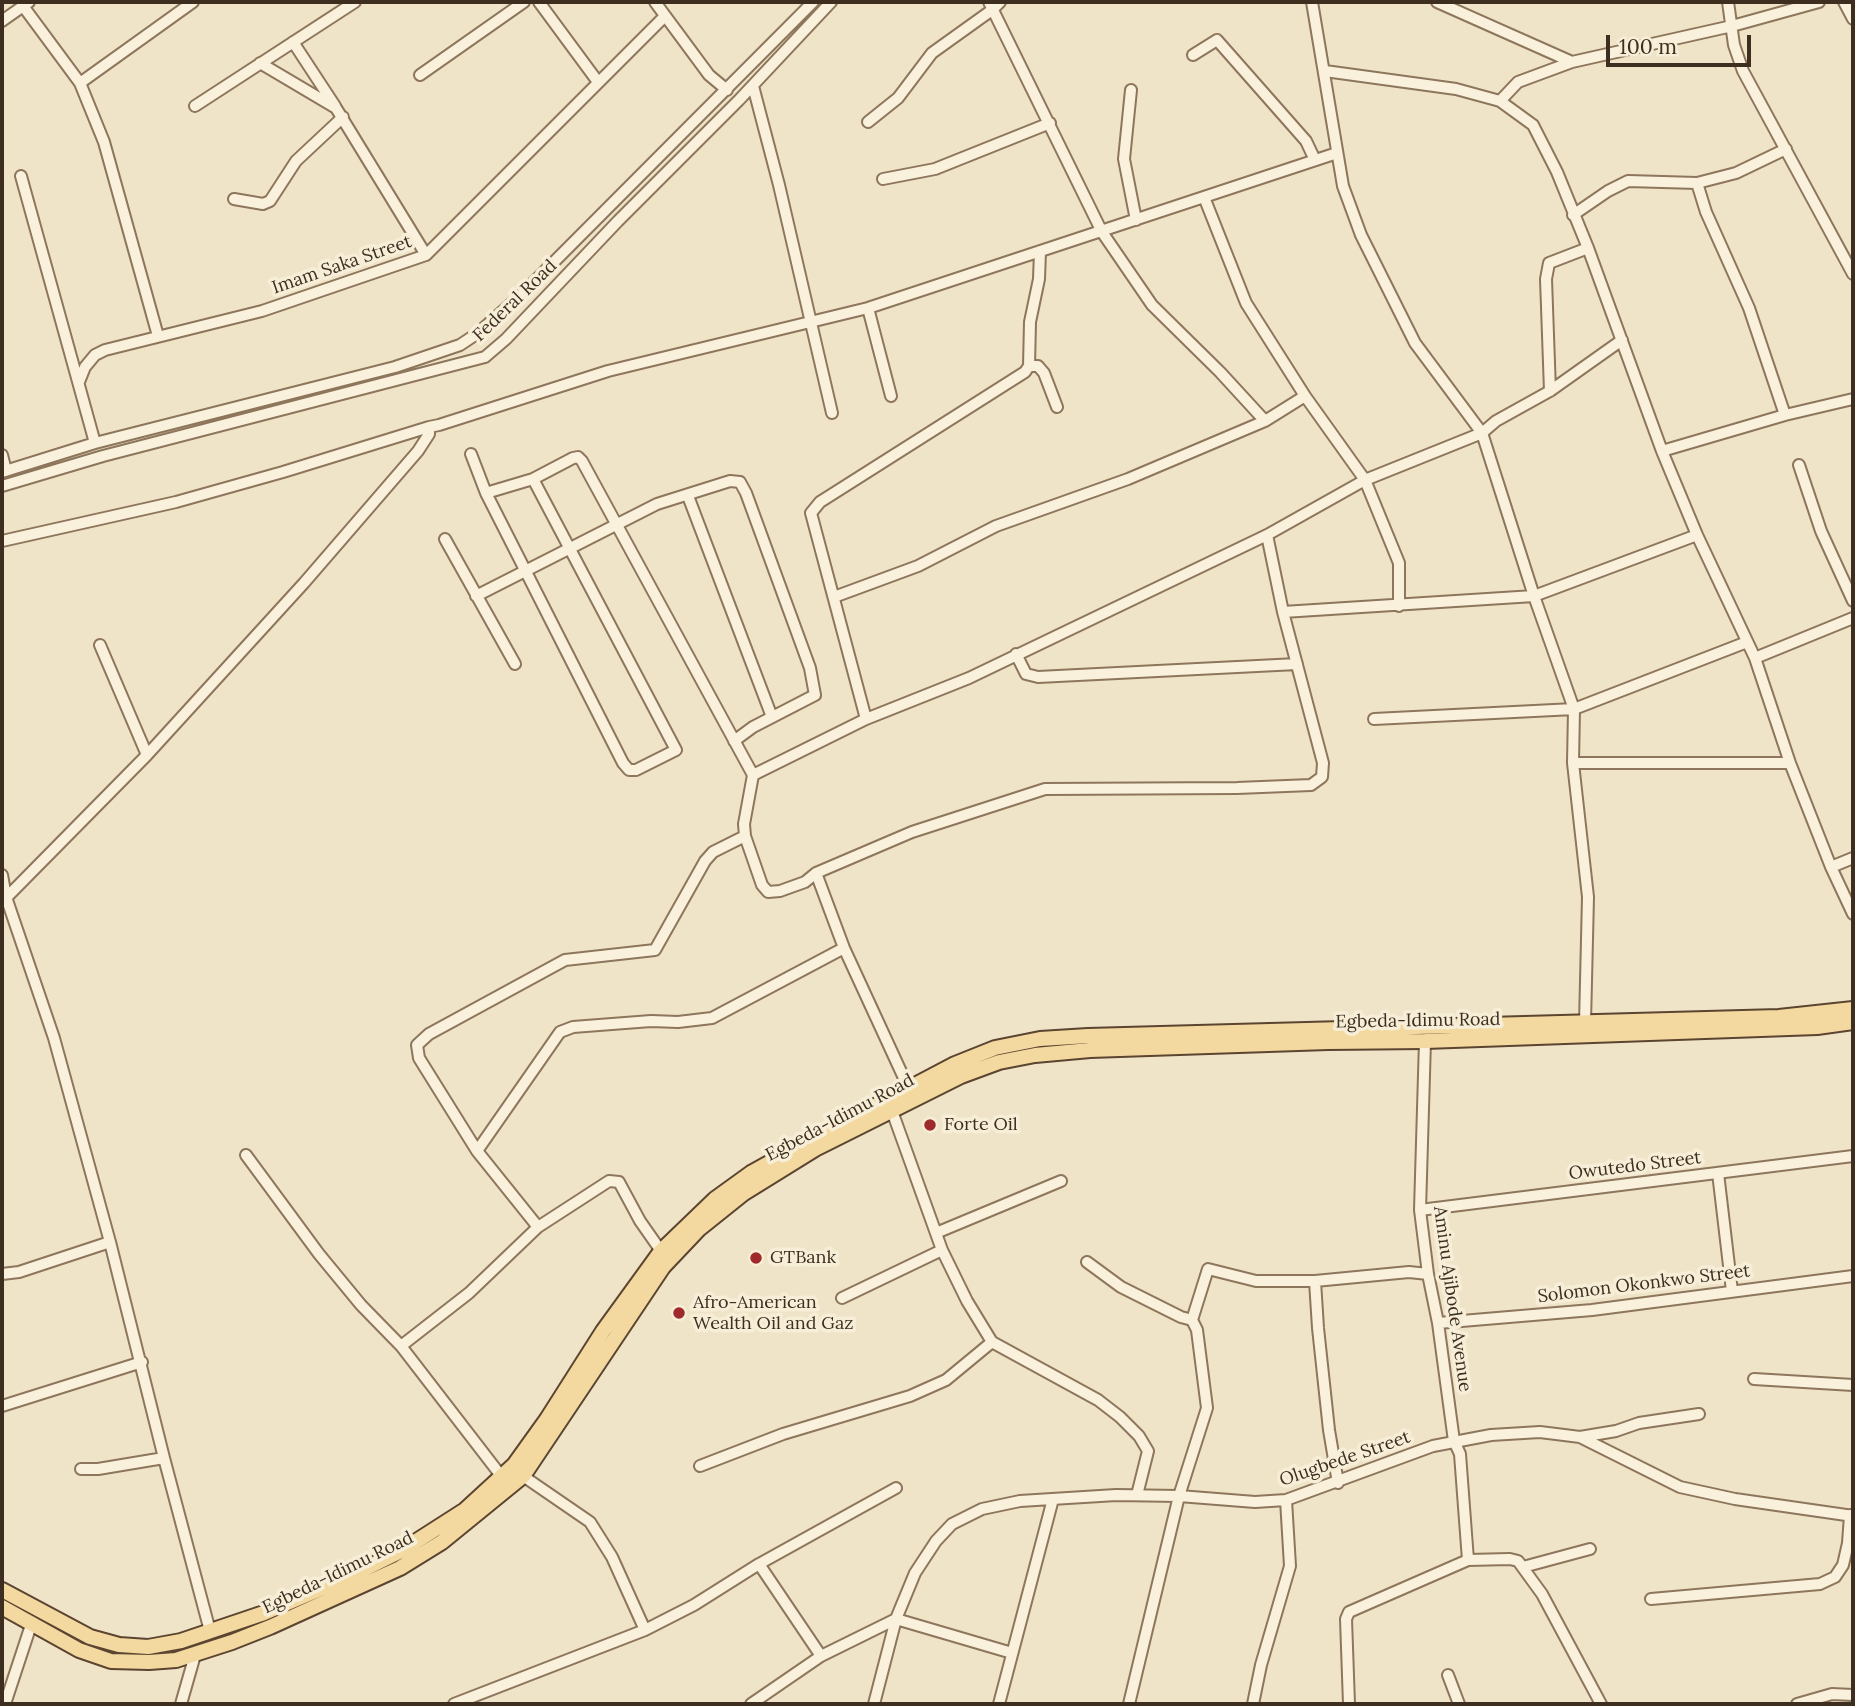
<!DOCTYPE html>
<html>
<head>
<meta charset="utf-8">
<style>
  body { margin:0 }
  #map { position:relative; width:1855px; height:1706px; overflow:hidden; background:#f0e4c8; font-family:Lora,serif }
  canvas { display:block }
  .frame { position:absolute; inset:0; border:4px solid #3d2e20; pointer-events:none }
  .scale { position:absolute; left:1606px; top:35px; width:145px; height:32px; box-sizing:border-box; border:4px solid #3d2e20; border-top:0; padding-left:9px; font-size:21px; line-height:24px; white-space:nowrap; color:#3d2e20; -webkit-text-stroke:5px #f7eed8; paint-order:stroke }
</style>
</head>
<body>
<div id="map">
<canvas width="1855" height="1706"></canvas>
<div class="frame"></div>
<div class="scale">100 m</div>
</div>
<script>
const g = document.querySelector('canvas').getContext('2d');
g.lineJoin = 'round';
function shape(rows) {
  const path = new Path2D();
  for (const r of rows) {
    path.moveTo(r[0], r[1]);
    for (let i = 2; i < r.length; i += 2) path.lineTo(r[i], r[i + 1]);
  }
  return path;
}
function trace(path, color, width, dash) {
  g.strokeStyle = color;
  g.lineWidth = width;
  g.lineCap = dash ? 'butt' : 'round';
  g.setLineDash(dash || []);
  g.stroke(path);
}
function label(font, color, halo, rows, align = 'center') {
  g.font = font + ' Lora,serif';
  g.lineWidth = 7;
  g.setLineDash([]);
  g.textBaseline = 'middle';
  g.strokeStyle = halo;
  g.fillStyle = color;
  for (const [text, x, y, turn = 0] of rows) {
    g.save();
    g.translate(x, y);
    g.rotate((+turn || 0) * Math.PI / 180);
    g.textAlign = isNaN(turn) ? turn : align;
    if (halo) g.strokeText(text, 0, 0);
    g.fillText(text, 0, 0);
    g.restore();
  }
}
const minor = shape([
  [539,2,598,82],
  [655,2,709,75,727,90],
  [989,2,1102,232,1152,305,1220,372,1265,421],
  [1312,2,1343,186,1361,235,1415,343,1482,433,1534,596,1574,709,1573,763,1588,897,1585,1023],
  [1437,2,1572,62],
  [1728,2,1734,45,1743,71,1853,274],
  [1844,2,1853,19],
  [23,6,80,83],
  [2,21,29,2],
  [293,42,335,106],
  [1193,55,1217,40,1306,141,1315,160],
  [260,63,336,108,426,255],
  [1325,71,1456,89,1500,101,1533,125,1557,172,1588,248,1662,451,1697,535,1755,658,1790,763,1831,867,1853,914],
  [420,75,524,2],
  [753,86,779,185,832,413],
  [1131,90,1124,159,1136,220],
  [1500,101,1518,82,1572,62,1732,26,1819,2],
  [195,106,355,2],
  [868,122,898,98,932,53,992,10,1000,2],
  [21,176,95,443],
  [883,179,935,169,1050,123],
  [1204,197,1246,303,1305,396,1365,480,1399,563,1399,606],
  [234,199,263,204,270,201,296,161,343,117],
  [1573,215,1608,191,1628,181,1697,183],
  [868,308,891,396],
  [158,336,104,142,80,83,193,2],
  [1029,366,1038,366,1044,373,1057,407],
  [79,382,85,367,95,355,105,350,262,311,426,255,665,16],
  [1550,391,1546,279,1549,263,1588,248],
  [1785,415,1749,308,1706,212,1697,183,1736,173,1786,149],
  [429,427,439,425,608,371,868,308,1337,153],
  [1662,451,1785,415,1853,399],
  [471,454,486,493],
  [2,455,6,471],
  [1799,465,1821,531,1853,601],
  [2,472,95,443,395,367,460,345,478,333,521,295,813,2],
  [533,479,676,750,636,770,629,770,623,763,486,493,533,479,573,458,578,457,582,461,753,775,744,824,745,836,762,885,768,892,780,891,805,882,816,873,912,832,1045,789,1237,788,1311,785,1322,777,1323,763,1283,612,1267,535],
  [2,486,103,456,485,357,506,339,618,221,739,100,831,2],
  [688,496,772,717],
  [445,539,515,664],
  [2,541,176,502,283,472,429,427,429,434,418,451,304,583,147,755,2,902],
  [476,596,657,504,730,481,740,482,746,493,810,668,815,695,753,727,734,741],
  [834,597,918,566,996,526,1128,479,1265,421,1305,396],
  [1283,612,1534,596,1697,535],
  [100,645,147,755],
  [1016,654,1026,674,1038,677,1297,664],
  [1755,658,1853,618],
  [866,719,811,513,820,502,1025,372,1029,366,1030,322,1039,279,1040,251],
  [1374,719,1574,709,1747,642],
  [1573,763,1790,763],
  [753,775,866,719,969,678,1267,535,1365,480,1482,433,1496,421,1550,391,1622,340],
  [1831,867,1853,858],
  [816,873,844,948,909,1089],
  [2,875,6,897,54,1038,110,1242,164,1458,210,1631],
  [1425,1041,1420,1210,1428,1274,1438,1323,1454,1441,1460,1454,1468,1560],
  [892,1111,942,1250,967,1301,992,1342,1098,1400,1120,1417,1139,1436,1148,1451,1137,1495],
  [477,1151,560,1032,573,1027,651,1021,678,1022,712,1018,844,948],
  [246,1155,319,1254,361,1305,401,1346,502,1477],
  [1718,1173,1732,1291],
  [1420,1210,1853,1156],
  [538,1227,477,1151,419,1058,417,1045,429,1034,565,960,655,950,705,861,713,852,745,836],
  [936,1233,1061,1181],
  [1087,1262,1121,1287,1181,1317,1192,1320],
  [2,1274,19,1272,110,1242],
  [1315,1281,1318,1328,1329,1430,1338,1483],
  [842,1298,942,1250],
  [1438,1323,1592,1310,1853,1276],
  [401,1346,469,1293,538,1227,609,1181,619,1182,640,1221,661,1251],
  [1754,1379,1853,1385],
  [2,1406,142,1362],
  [1580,1437,1616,1431,1639,1423,1699,1414],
  [700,1466,783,1434,910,1396,946,1380,992,1342],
  [81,1469,98,1469,164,1458],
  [523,1476,590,1522,612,1557,645,1630],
  [759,1564,821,1656],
  [1523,1567,1590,1549],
  [1651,1599,1820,1584,1835,1577,1843,1565,1848,1543,1850,1515],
  [1448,1675,1459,1704],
  [5,1704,32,1622],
  [181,1704,195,1655],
  [454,1704,645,1630,694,1605,759,1564,896,1488],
  [751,1704,821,1656,896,1619,1012,1653],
  [874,1704,896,1619,915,1573,936,1541,952,1524,982,1509,1020,1501,1116,1495,1179,1496,1255,1502,1286,1500,1433,1446,1491,1435,1540,1432,1580,1437,1680,1487,1735,1499,1853,1516],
  [999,1704,1053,1499],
  [1129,1704,1179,1496,1207,1408,1197,1330,1192,1320,1208,1269,1256,1281,1315,1281,1409,1272,1428,1274],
  [1253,1704,1261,1665,1290,1566,1286,1500],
  [1349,1704,1346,1619,1349,1612,1468,1560,1510,1559,1518,1561,1542,1594,1601,1704],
  [1797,1704,1832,1694,1853,1695]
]);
const major = shape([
  [2,1590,90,1637,119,1645,148,1647,181,1641,264,1613,350,1576,401,1551,465,1510,514,1465,547,1419,603,1331,661,1251,715,1199,751,1173,809,1141,955,1064,995,1048,1040,1039,1088,1036,1779,1017,1853,1009],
  [2,1607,79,1650,111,1661,149,1662,176,1660,232,1642,270,1627,400,1568,442,1542,523,1476,663,1267,699,1229,744,1193,815,1149,961,1076,999,1062,1035,1055,1090,1050,1328,1042,1425,1041,1817,1027,1853,1022]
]);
trace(minor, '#8d765c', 14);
trace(major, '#5b4430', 18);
trace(minor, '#faf1dc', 10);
trace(major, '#f3d9a0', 14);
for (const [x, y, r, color] of [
  [930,1125,7,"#9e2a2b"],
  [756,1258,7,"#9e2a2b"],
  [679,1313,7,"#9e2a2b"]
]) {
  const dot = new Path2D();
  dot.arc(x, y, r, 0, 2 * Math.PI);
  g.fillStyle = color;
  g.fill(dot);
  trace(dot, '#f7eed8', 2.5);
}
label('18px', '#3d2e20', '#f7eed8', [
  ["Imam Saka Street",342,265,-19],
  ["Federal Road",515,301,-44],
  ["Egbeda-Idimu Road",1418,1021,-1],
  ["Egbeda-Idimu Road",840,1118,-28],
  ["Owutedo Street",1635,1166,-7],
  ["Solomon Okonkwo Street",1644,1284,-7],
  ["Aminu Ajibode Avenue",1452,1299,82],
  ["Olugbede Street",1345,1459,-19],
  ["Egbeda-Idimu Road",338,1573,-26]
]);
label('18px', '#3d2e20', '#f7eed8', [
  ["Forte Oil",944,1125],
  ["GTBank",770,1258],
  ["Afro-American",693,1303],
  ["Wealth Oil and Gaz",693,1324]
], 'left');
</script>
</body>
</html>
